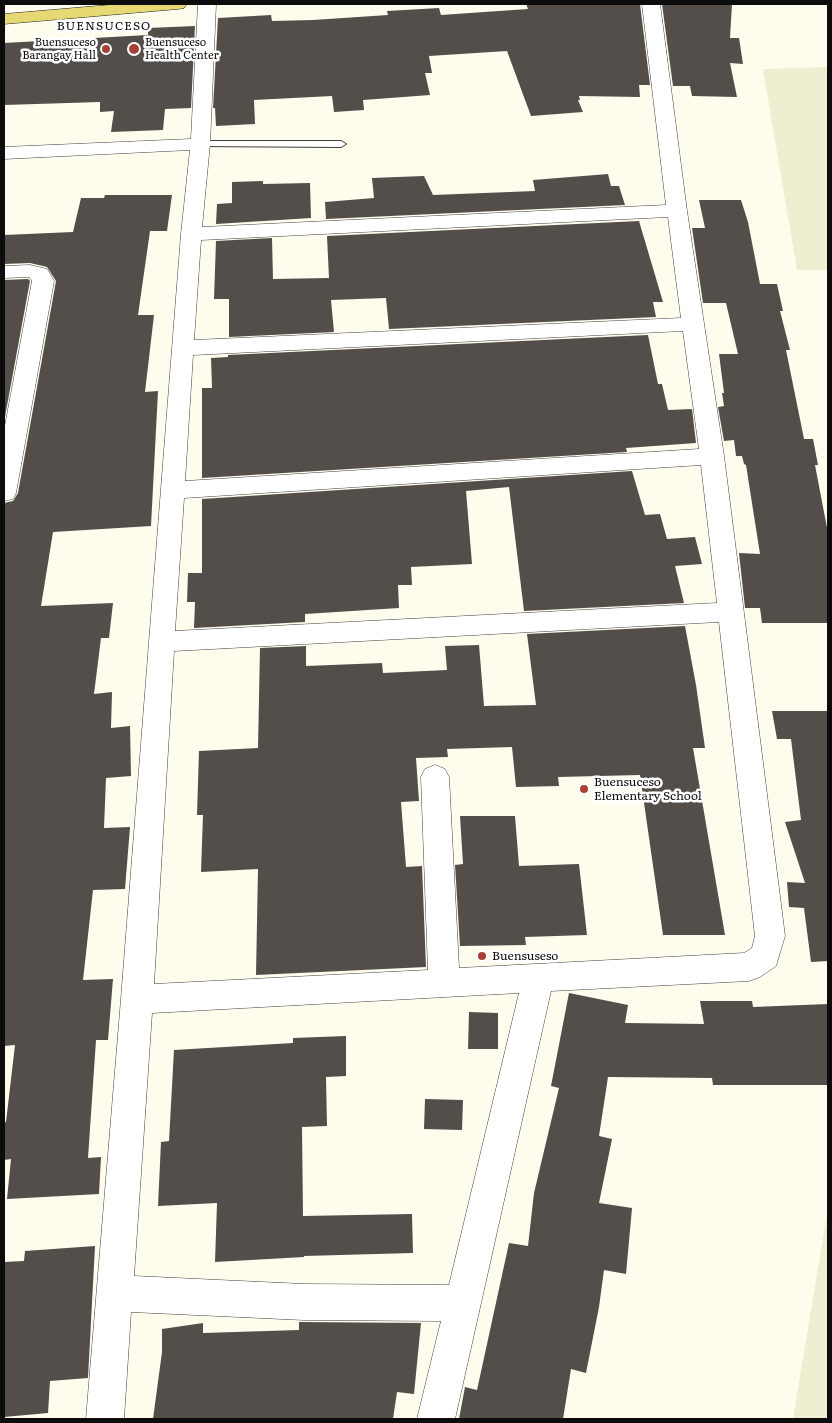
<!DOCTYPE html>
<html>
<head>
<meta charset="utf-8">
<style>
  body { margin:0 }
  #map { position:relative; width:832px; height:1423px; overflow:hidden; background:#fdfced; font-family:Literata,serif }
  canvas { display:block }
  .frame { position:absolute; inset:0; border:5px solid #0c0c0c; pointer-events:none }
</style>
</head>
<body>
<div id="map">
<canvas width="832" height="1423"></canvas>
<div class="frame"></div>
</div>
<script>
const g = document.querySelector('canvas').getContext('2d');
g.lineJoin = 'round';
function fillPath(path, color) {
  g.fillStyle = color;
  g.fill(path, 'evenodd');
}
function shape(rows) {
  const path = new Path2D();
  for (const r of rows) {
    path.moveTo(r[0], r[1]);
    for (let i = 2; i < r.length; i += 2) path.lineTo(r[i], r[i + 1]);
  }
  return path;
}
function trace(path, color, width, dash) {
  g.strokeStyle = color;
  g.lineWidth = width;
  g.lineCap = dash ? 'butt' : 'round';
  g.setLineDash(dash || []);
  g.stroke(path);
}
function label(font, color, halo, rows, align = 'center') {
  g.font = font + ' Literata,serif';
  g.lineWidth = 5;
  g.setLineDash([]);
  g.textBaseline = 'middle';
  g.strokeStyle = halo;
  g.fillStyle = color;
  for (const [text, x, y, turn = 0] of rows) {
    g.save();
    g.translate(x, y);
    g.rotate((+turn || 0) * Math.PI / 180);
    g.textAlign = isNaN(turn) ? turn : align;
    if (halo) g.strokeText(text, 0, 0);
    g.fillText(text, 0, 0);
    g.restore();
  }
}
fillPath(shape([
  [828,67,828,270,797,270,763,69],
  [828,1208,828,1419,793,1419]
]), '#eeefd0');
fillPath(shape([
  [526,4,640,4,650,85,639,85,640,97,579,96,580,100,578,100,583,112,531,116,507,51,429,56,432,73,425,73,430,95,363,100,364,110,334,112,332,96,254,100,255,124,216,126,215,108,213,108,218,18,271,15,272,21,313,20,388,15,387,11,439,8,441,15,528,9],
  [662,4,732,4,730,38,739,38,743,64,730,63,737,97,692,96,690,86,673,86],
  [195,26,191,108,165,109,163,130,111,132,114,111,100,112,100,102,4,105,4,43,148,35,148,28],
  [608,174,611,186,619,186,625,205,326,219,325,202,374,198,372,178,424,176,433,195,535,191,533,180],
  [263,181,263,184,310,183,311,218,216,224,217,204,232,203,232,182],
  [105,195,172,195,167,231,150,231,138,315,154,315,145,392,158,391,151,526,53,532,41,606,113,603,109,638,101,638,94,694,112,692,111,728,130,726,131,776,106,778,104,828,130,827,125,889,93,890,83,980,113,979,108,1040,96,1040,88,1158,101,1157,99,1194,7,1199,11,1159,4,1160,4,1123,6,1122,15,1045,4,1046,4,503,13,501,18,493,56,281,47,267,30,263,4,264,4,235,73,232,81,198,104,198],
  [699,200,741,200,748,222,760,284,777,284,783,311,780,311,790,350,786,350,804,439,813,439,818,465,815,465,828,533,828,623,762,623,760,608,745,608,739,553,760,554,746,465,744,464,742,456,736,456,734,440,724,441,718,407,724,406,722,393,724,393,719,354,738,354,726,303,703,303,692,228,705,228],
  [639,221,663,302,653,302,656,317,389,329,386,298,331,300,334,332,229,337,229,299,214,299,216,241,272,238,273,279,329,278,327,236],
  [28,279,30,281,4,422,4,280],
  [648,335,658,384,662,384,668,410,692,409,696,443,626,448,627,452,202,478,202,388,212,388,211,358,228,357,228,355],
  [632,471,645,515,660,514,667,539,695,537,702,564,675,566,684,603,524,611,509,487,466,491,472,564,411,567,412,585,398,585,399,608,305,614,305,622,194,628,195,602,187,602,188,573,202,573,202,499],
  [685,626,696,685,705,748,693,748,725,935,663,935,640,775,558,777,559,786,516,787,512,747,447,749,448,757,416,758,419,801,401,802,406,867,422,866,426,967,256,975,258,869,201,872,203,815,197,815,199,751,258,748,260,648,306,646,306,666,382,663,383,673,447,670,445,646,479,645,484,706,536,705,527,634],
  [772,711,828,711,828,961,811,962,804,908,789,907,787,882,805,883,785,822,801,820,791,739,777,739],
  [460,816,515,816,519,866,579,864,587,935,525,937,526,945,460,946,455,865,463,864],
  [569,993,628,1005,625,1023,704,1024,700,1001,752,1001,753,1007,828,1004,828,1085,713,1085,712,1078,608,1077,599,1136,612,1139,599,1203,632,1208,626,1274,604,1270,599,1307,586,1373,571,1369,563,1419,459,1419,465,1387,477,1390,509,1243,528,1246,534,1193,559,1088,551,1086],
  [469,1012,498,1013,498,1049,468,1049],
  [346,1036,346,1076,326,1077,327,1126,302,1127,303,1216,412,1214,413,1253,304,1256,304,1257,215,1262,217,1203,158,1206,161,1142,169,1141,174,1050,293,1043,293,1038],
  [425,1099,463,1100,462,1130,424,1129],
  [95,1246,88,1378,50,1381,48,1413,4,1417,4,1262,24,1261,25,1251],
  [299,1322,421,1323,414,1394,397,1392,393,1419,153,1419,162,1352,162,1329,203,1323,203,1333,299,1330]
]), '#534e4a');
const lane = shape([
  [200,141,341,141,346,144,341,147,196,146,195,144,196,142,200,141]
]);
const street = shape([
  [198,4,216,4,210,144,202,227,666,205,642,4,660,4,687,211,724,456,785,936,776,966,760,977,749,981,551,991,455,1419,417,1419,441,1321,304,1320,131,1312,124,1419,86,1419,121,999,181,234,190,150,4,159,4,147,191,139,198,4],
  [668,217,681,318,194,340,201,240,668,217],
  [683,331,699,449,185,481,193,355,683,331],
  [701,465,717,603,175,631,184,498,701,465],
  [719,622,755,936,752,948,744,953,459,968,449,777,445,769,435,765,425,769,421,777,428,970,154,984,174,651,719,622],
  [519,993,449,1285,304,1284,134,1276,152,1013,519,993],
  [30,265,47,269,54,281,16,493,13,499,4,501,4,431,32,281,29,277,4,278,4,266,30,265]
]);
const primary = shape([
  [121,4,187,4,184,8,178,9,4,24,4,14,121,4]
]);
trace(lane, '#3f3f3f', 2);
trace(street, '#3f3f3f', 1);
trace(primary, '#1d1d1d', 1);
fillPath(lane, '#fff');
fillPath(street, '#fff');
fillPath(primary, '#e6d973');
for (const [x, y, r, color] of [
  [106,49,5,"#a94037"],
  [134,49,6,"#a94037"],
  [584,789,5,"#a94037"],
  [482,956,5,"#a94037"]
]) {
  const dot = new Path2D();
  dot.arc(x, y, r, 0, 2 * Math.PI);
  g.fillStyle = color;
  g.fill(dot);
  trace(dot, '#fff', 2);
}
label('11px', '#0c0c0c', '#fff', [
  ["Buensuceso",96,43],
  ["Barangay Hall",96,56],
  ["Buensuceso",145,43,"left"],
  ["Health Center",145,56,"left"]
], 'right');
g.letterSpacing = '1px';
label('12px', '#0c0c0c', '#fff', [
  ["BUENSUCESO",104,26]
]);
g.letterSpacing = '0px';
label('12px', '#0c0c0c', '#fff', [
  ["Buensuceso",594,782],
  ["Elementary School",594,796],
  ["Buensuseso",492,956]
], 'left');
</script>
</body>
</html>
